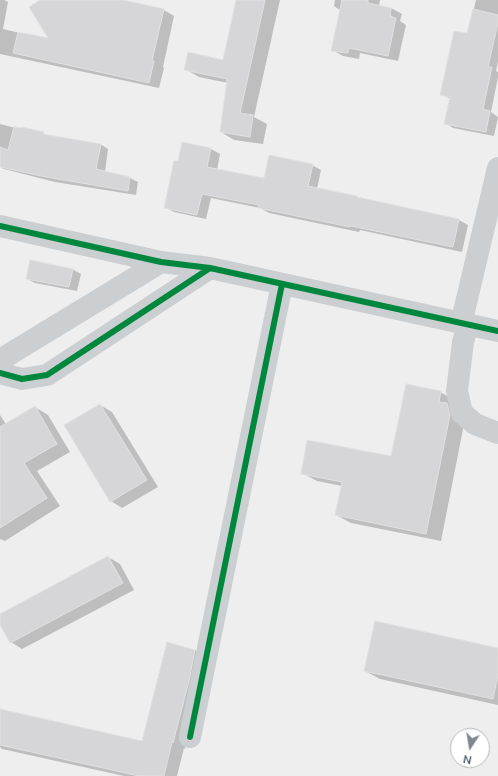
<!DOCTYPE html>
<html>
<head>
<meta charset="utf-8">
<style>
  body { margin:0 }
  #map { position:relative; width:498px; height:776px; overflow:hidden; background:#efeeee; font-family:"Nunito Sans",sans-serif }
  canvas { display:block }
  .north { position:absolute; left:450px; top:728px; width:40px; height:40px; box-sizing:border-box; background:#fff; border:1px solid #b5b9bd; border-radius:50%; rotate:192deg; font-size:11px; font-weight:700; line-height:16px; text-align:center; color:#454f5b }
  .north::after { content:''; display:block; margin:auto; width:14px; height:18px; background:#80878e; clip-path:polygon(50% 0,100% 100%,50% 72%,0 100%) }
</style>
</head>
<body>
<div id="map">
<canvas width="498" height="776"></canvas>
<div class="north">N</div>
</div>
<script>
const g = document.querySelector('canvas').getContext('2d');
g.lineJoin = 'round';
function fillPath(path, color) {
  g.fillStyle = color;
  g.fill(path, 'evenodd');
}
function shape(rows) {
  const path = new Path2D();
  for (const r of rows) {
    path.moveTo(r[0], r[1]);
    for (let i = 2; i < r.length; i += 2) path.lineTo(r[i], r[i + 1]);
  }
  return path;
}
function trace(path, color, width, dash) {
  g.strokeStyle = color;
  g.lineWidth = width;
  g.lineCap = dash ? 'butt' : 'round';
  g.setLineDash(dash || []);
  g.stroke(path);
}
fillPath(shape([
  [0,0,4,0,8,2,3,29,50,40,42,0,119,0,164,10,174,16,163,67,164,68,159,88,0,54],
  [237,0,280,0,254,117,267,124,263,144,234,140,221,132,228,83,199,77,185,69,223,61],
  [335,0,380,0,379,6,391,8,402,14,400,21,406,25,398,61,360,53,359,59,343,56,332,50,341,11,334,6],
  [476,0,498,0,498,61,496,71,498,72,498,77,491,112,498,117,494,136,453,128,445,123,451,99,442,95,468,35],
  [0,124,23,130,43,133,49,136,100,144,108,149,105,172,130,178,138,182,136,195,55,182,4,169,0,167],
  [182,143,211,149,220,154,217,170,265,180,312,165,321,170,317,189,459,220,468,225,462,252,360,230,359,232,269,213,260,208,211,198,206,219,174,212,165,207,178,163],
  [72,269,81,274,77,291,35,283,27,279],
  [440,392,455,400,464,424,441,541,351,523,336,515,342,486,317,481,302,473,392,457],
  [100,405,112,412,158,487,122,508,111,501],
  [35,407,48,415,70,452,37,471,60,506,5,541,0,539,0,415,6,424],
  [108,557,120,564,134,590,22,649,11,642,0,623,0,615],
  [498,649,498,705,380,679,365,671],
  [195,650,206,657,200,688,185,749,184,748,177,776,124,776,2,749,0,747,0,710,143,742]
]), '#0003');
const building = shape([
  [40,0,123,0,164,9,152,61,154,61,149,83,13,53,18,32,48,38,29,7,40,0],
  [236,0,265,0,240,113,253,115,250,137,220,132,227,79,184,70,188,52,223,60,236,0],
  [342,0,368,0,368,3,391,8,390,16,396,18,388,56,349,48,348,53,331,51,342,0],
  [473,9,498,15,498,23,488,67,492,67,483,109,490,111,486,132,444,124,450,97,440,95,454,31,467,33,473,9],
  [14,127,22,128,22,127,44,132,43,134,101,144,96,169,130,177,128,191,46,177,0,167,0,147,8,150,14,127],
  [182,142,211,148,207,167,264,178,269,155,313,164,308,186,357,196,357,197,459,219,453,247,351,226,350,227,258,208,259,205,202,194,197,215,164,208,174,161,178,161,182,142],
  [30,260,73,269,69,287,26,279,30,260],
  [406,384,441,391,439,402,447,403,450,415,426,534,335,515,342,482,301,474,307,440,391,456,406,384],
  [100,404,147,480,110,502,64,425,100,404],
  [35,406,57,444,24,463,47,498,0,528,0,427,35,406],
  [108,556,123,583,10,643,0,625,0,614,108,556],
  [375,621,498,648,498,675,493,699,364,671,375,621],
  [167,642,195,650,189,681,173,743,172,742,164,776,139,776,0,745,0,709,142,741,167,642]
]);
fillPath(building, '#d6d6d8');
trace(building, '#e0e0e1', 1);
trace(shape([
  [0,226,161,262,210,268,498,331],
  [461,324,498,168],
  [468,325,463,342,457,391,462,413,475,424,498,433],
  [0,360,161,262],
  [0,373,22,379,47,375,210,268],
  [190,737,282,284]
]), '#cccfd2', 22);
trace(shape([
  [0,226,161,262,210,268,498,331],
  [0,373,22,379,47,375,210,268],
  [190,737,282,284]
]), '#00873e', 6);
</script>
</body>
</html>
